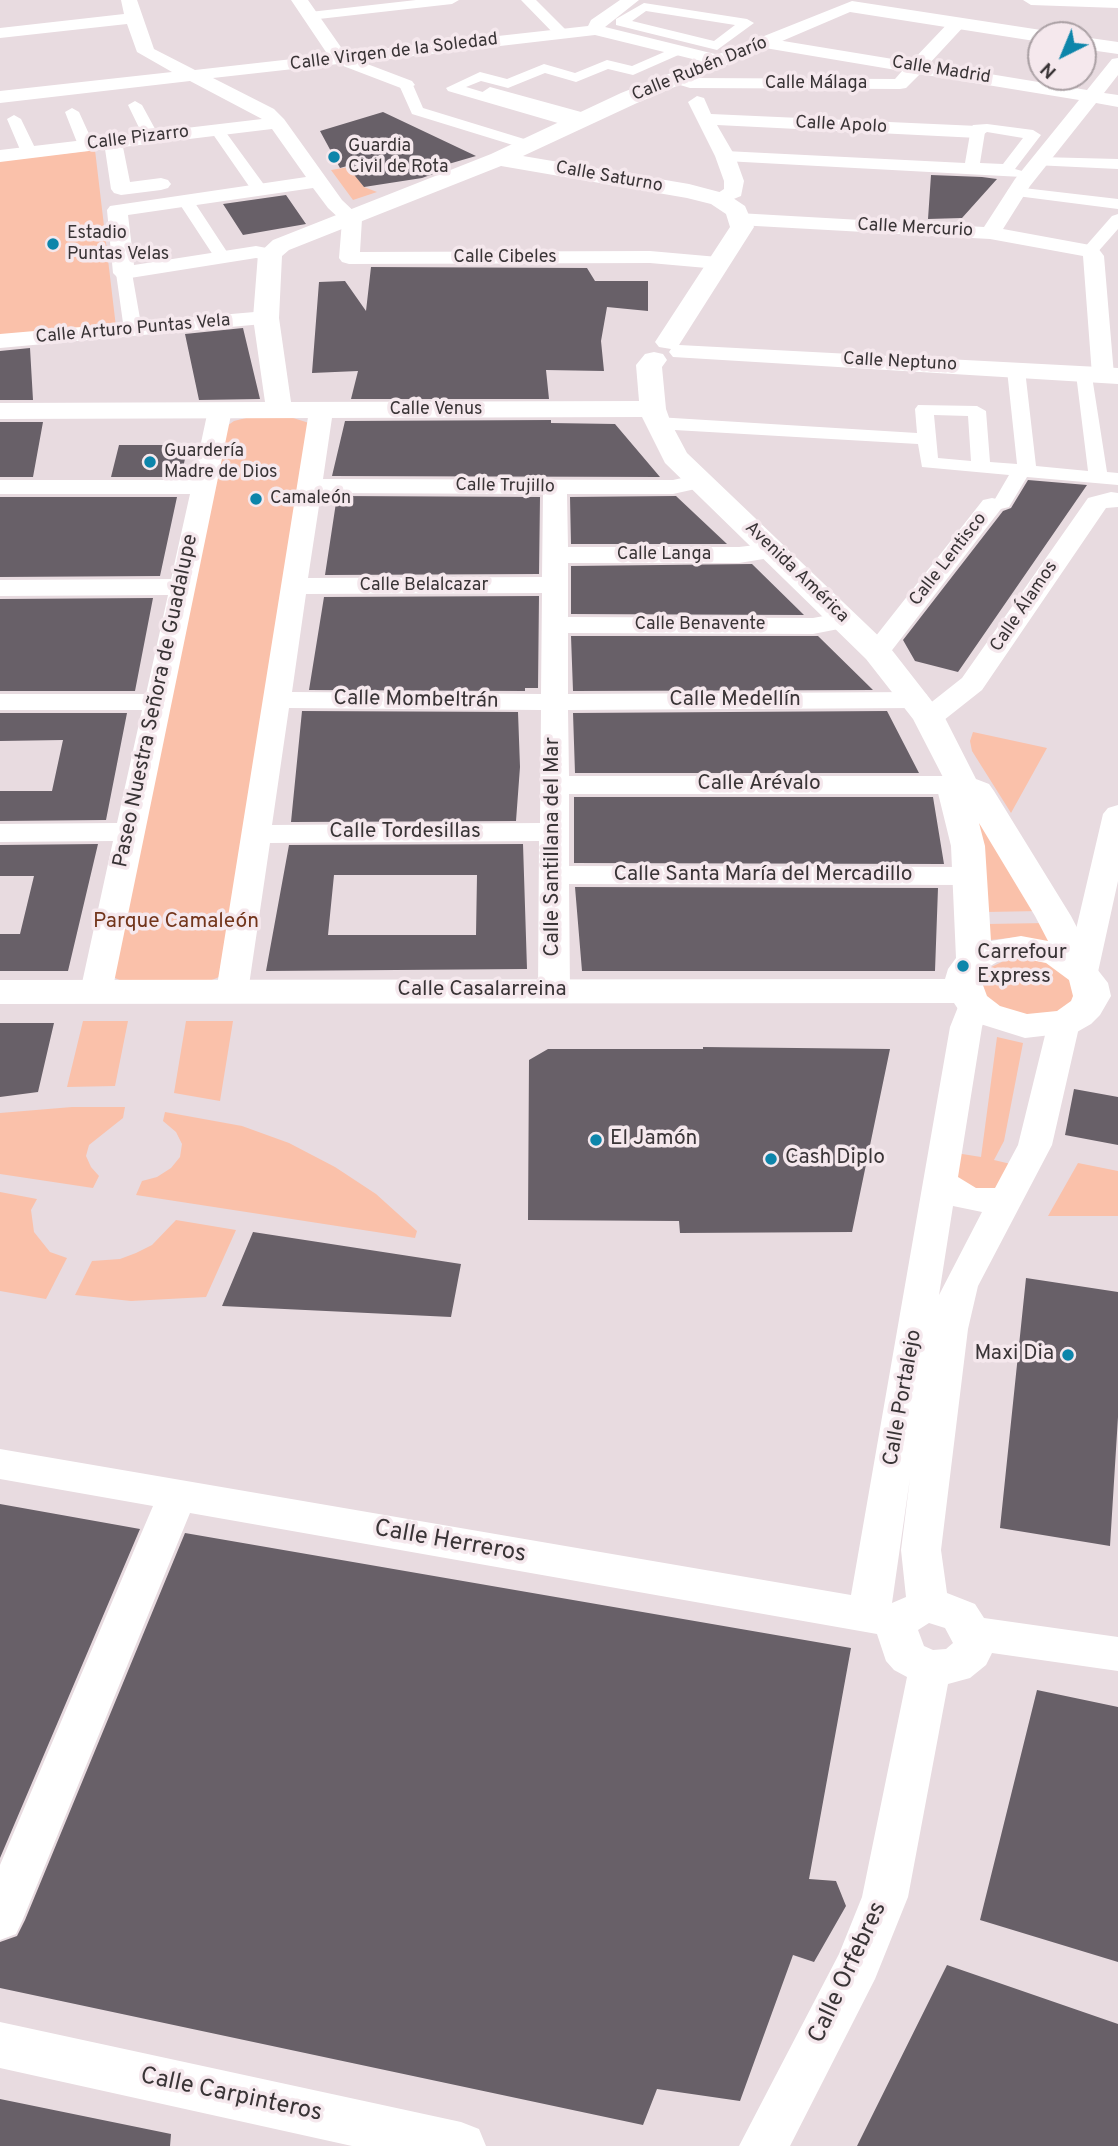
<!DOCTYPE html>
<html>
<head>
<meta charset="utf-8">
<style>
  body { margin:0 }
  #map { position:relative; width:1118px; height:2146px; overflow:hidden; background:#e8dbe0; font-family:Overpass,sans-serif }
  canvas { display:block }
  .north { position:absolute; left:1027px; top:21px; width:70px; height:70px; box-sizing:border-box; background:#f5e8ed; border:2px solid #aaa0a4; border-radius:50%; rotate:223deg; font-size:19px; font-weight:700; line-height:28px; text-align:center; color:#393436 }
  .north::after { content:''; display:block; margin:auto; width:24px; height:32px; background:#0d85aa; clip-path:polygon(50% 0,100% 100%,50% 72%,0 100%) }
</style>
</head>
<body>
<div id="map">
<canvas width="1118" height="2146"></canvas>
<div class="north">N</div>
</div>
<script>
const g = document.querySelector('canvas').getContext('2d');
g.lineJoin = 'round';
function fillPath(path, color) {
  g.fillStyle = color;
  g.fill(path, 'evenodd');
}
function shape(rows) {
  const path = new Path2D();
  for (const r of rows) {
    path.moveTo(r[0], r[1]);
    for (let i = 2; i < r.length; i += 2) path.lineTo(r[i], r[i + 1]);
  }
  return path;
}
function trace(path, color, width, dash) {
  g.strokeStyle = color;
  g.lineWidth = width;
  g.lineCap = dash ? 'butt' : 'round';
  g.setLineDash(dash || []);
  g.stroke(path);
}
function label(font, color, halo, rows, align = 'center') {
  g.font = font + ' Overpass,sans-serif';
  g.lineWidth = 7;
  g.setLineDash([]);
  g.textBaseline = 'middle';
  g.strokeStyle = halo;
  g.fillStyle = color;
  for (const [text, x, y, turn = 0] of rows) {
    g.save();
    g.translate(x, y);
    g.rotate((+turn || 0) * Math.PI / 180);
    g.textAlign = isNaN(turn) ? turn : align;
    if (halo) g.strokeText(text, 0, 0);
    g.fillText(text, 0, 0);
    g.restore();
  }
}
fillPath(shape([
  [95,150,116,327,0,336,0,161],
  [349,167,364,187,377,192,353,200,331,170],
  [254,416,287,416,309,423,219,977,207,982,124,982,113,977,224,428,234,421],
  [973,732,1047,748,1011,813,972,751,970,741],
  [967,794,1040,911,986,912],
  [1046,923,1055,944,1019,937,990,940,987,924],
  [1024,957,1054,964,1073,981,1074,1000,1068,1008,1043,1017,1012,1014,987,999,981,979,985,970,1008,959],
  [83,1021,128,1021,115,1086,67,1087],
  [186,1021,233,1021,220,1101,174,1093],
  [997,1037,1023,1043,1004,1141,994,1160,1015,1165,1001,1188,975,1192,953,1178,956,1153,981,1157],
  [72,1107,125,1107,123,1118,89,1145,86,1156,91,1167,99,1176,93,1188,0,1174,0,1113],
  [165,1112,242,1126,289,1143,335,1167,376,1194,417,1231,415,1238,136,1195,142,1181,157,1177,171,1168,180,1157,182,1144,176,1132,163,1121],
  [1078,1163,1118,1171,1118,1216,1048,1216],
  [0,1192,37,1199,31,1210,34,1232,50,1252,67,1258,46,1299,0,1291],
  [176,1220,236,1230,206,1297,131,1301,75,1295,92,1261,120,1259,136,1253,152,1245]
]), '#fac1aa');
fillPath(shape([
  [383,112,476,156,438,167,444,170,422,178,364,187,347,166,340,168,320,131],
  [931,175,982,177,997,179,962,218,928,219],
  [286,195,306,224,243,235,223,204],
  [371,267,587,268,595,281,648,281,648,311,607,307,601,341,604,371,546,370,549,399,351,399,358,371,312,373,319,282,345,281,366,311],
  [243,328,260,399,199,400,185,334],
  [30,348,33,400,0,400,0,351],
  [551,420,551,423,615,424,660,477,332,476,345,421],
  [0,422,43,422,33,477,0,477],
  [119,445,188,445,181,477,111,477],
  [1028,480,1087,485,958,672,915,661,903,640,1003,511,1011,508],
  [337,496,540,497,539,574,325,575],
  [0,497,177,497,160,576,0,577],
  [570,497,676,496,727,544,571,544],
  [752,564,804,615,571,614,571,566],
  [539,596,538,688,525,688,525,691,309,690,324,597],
  [153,598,135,691,0,691,0,599],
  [571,636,818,636,873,690,573,691],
  [302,711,518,712,520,767,516,821,291,822],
  [887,711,919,773,575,773,573,713],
  [0,713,127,713,106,820,0,821,0,791,52,791,63,740,0,741],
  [574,797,933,797,944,864,574,863],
  [98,844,68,971,0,971,0,934,20,934,34,876,0,876,0,845],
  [523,844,527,969,266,971,289,845],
  [334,875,477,875,476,935,328,935],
  [575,887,938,888,935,971,582,971],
  [0,1023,54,1023,38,1092,0,1097],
  [703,1047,890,1049,852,1232,680,1233,679,1221,528,1220,529,1060,548,1049,703,1049],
  [1074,1089,1118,1097,1118,1145,1065,1135],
  [253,1232,461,1264,451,1317,222,1306],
  [1026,1278,1118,1292,1118,1417,1110,1546,1000,1528],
  [0,1504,140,1529,0,1858],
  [185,1533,851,1648,809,1879,836,1881,846,1906,814,1962,793,1955,740,2101,657,2089,643,2125,0,1988,0,1942,17,1936,25,1920],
  [1037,1690,1118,1707,1118,1962,980,1920],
  [947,1965,1118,2024,1118,2146,857,2146],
  [0,2099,171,2134,170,2146,0,2146]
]), '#686068');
fillPath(shape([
  [416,0,459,0,452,4,310,20,303,16,310,12,416,0],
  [521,0,536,0,567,31,567,37,557,37,521,0],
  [644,3,747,19,754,23,717,50,616,25,616,19,644,3],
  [646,11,735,25,714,41,632,21,646,11],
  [678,46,685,50,683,53,633,75,608,69,576,82,545,73,508,88,481,81,466,87,580,121,582,124,580,127,575,128,448,91,446,88,480,72,507,79,544,64,575,73,607,60,632,66,678,46],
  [406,81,413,85,423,108,534,142,537,145,529,150,412,114,399,85,406,81],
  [135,101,142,105,160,138,157,141,147,141,144,138,128,105,135,101],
  [72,108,79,112,94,145,91,148,86,150,78,145,65,112,72,108],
  [14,115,21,119,37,152,34,155,29,157,21,152,7,119,14,115],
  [987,124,1033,130,1041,135,1015,169,1022,171,1025,174,1022,177,725,161,717,156,725,151,965,163,971,128,973,125,987,124],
  [985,132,987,132,1023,138,1003,164,980,163,985,132],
  [217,126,222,127,265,186,267,189,265,192,253,192,210,130,217,126],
  [1039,157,1118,159,1118,169,1034,165,1031,162,1039,157],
  [1015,187,1118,199,1118,209,1009,195,1007,192,1009,189,1015,187],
  [185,195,193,200,231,258,229,261,217,261,215,258,177,200,185,195],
  [1118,214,1118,229,1096,254,1084,254,1082,251,1084,248,1112,216,1118,214],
  [124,268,132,273,142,330,133,335,124,330,116,273,124,268],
  [1016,365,1025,370,1036,466,1088,471,1076,374,1079,370,1091,370,1107,472,1118,473,1118,485,1027,477,1009,507,992,511,982,505,985,501,995,499,1009,475,922,467,918,444,657,429,648,423,657,417,917,433,915,409,918,405,977,406,986,411,990,462,1017,464,1007,370,1016,365],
  [934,415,968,416,971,461,938,458,934,415]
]), '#fff');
fillPath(shape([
  [121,0,137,0,154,49,195,70,328,55,291,0,308,0,345,53,588,26,591,20,620,0,639,0,605,27,727,57,730,61,727,65,721,66,595,35,362,62,412,81,415,85,406,90,338,64,213,78,274,109,284,119,342,200,362,219,360,252,650,251,718,257,725,259,728,263,725,267,718,269,650,263,349,264,342,262,339,258,342,221,328,208,313,188,128,215,134,265,256,246,277,250,280,254,277,258,270,260,256,258,124,279,117,277,113,273,107,210,110,206,306,177,272,129,123,147,130,182,161,178,168,180,171,184,168,188,161,190,121,195,114,193,111,189,105,149,0,162,0,150,262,119,190,81,0,103,0,91,172,72,137,52,127,24,0,38,0,28,124,14,121,0],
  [1023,0,1118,0,1118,8,1031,5,1023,0],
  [958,18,967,23,929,64,1087,90,1112,59,1118,58,1118,75,1104,93,1118,95,1118,107,1096,103,1030,186,1003,229,1090,245,1097,247,1101,252,1104,256,1114,375,1111,380,1095,380,1092,375,1083,256,990,239,738,225,731,223,728,219,731,215,738,213,984,227,1015,179,1079,100,920,74,906,88,900,89,690,88,670,82,667,78,676,73,692,78,895,79,902,71,765,48,756,43,765,38,911,62,952,19,958,18],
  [490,87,592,115,594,119,585,125,484,97,481,93,490,87],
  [697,96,704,98,711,114,978,126,987,132,978,138,717,125,735,156,744,181,741,196,719,205,712,203,709,199,724,189,724,181,715,156,688,102,697,96],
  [266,311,274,313,277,318,274,323,0,348,0,334,266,311],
  [220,403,228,405,232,410,112,992,107,999,96,1002,85,999,80,992,113,841,0,842,0,824,117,823,142,710,0,710,0,694,146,694,168,595,0,596,0,580,171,579,190,494,0,494,0,480,193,480,208,410,212,405,220,403],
  [321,404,329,406,333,411,323,479,673,480,700,474,709,476,712,481,709,486,673,494,567,494,568,547,739,547,773,543,782,546,786,551,782,556,739,563,568,563,568,617,813,618,845,612,854,614,858,620,854,626,813,634,568,633,568,694,916,692,926,694,930,700,926,706,916,708,568,710,569,776,963,776,973,779,977,785,973,791,963,794,569,794,569,866,971,867,982,870,986,876,982,882,971,885,569,884,570,991,565,998,554,1001,543,998,538,991,539,841,270,843,248,992,243,999,232,1002,221,999,216,992,309,411,313,406,321,404],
  [321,493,543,494,542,577,308,578,321,493],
  [542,593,541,694,292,692,306,594,542,593],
  [289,708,541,710,540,823,272,825,289,708],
  [1111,492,1118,493,1118,507,1106,508,982,690,939,724,929,726,919,724,915,718,919,712,962,678,1088,498,1111,492],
  [992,498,1001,500,1004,505,886,658,877,660,868,658,864,652,868,646,983,500,992,498],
  [1118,805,1118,881,1098,972,1093,979,1082,982,1071,979,1066,972,1103,814,1108,808,1118,805],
  [973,994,984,997,989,1004,982,1027,958,1177,976,1188,995,1188,1018,1145,1048,1023,1053,1016,1064,1013,1075,1016,1080,1023,1052,1145,978,1286,968,1329,941,1550,947,1593,975,1604,984,1618,1118,1637,1118,1671,992,1653,986,1665,970,1678,948,1684,908,1897,875,1979,790,2146,739,2146,839,1954,862,1897,907,1677,894,1670,886,1661,877,1634,190,1513,23,1919,16,1934,0,1940,0,1865,153,1506,0,1479,0,1449,851,1595,950,1027,962,997,973,994],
  [953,1206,982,1212,939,1295,953,1206],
  [910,1478,901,1550,906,1597,892,1603,910,1478],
  [929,1623,945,1628,953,1643,946,1649,933,1650,924,1646,918,1630,929,1623],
  [0,2022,461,2122,479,2129,486,2146,352,2146,0,2068,0,2022]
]), '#fff');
fillPath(shape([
  [852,1,1041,30,1050,35,1041,35,1041,42,850,12,637,103,523,156,689,184,727,194,745,206,754,227,679,345,1118,368,1118,384,673,357,669,352,671,349,659,347,655,342,730,227,726,214,711,204,687,198,501,166,289,250,282,256,279,318,291,402,639,401,636,365,645,354,654,352,663,354,667,360,662,367,666,409,671,423,687,453,888,645,945,718,976,779,989,784,994,791,1071,916,1085,943,1090,960,1108,983,1111,996,1100,1015,1091,1024,1077,1032,1025,1038,974,1022,960,1012,954,1003,0,1004,0,980,945,979,948,969,956,958,951,846,938,793,946,783,913,719,866,659,665,463,642,417,0,419,0,403,265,402,253,318,258,254,273,240,491,154,621,93,852,1],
  [979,823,1035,916,1048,941,1021,936,991,941,985,846,979,823],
  [1021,958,1046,963,1069,980,1073,996,1071,1001,1057,1011,1027,1014,1000,1006,987,996,981,980,987,968,997,962,1021,958],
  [1083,37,1118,42,1118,54,1083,49,1083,37]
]), '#fff');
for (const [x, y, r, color] of [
  [334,157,7,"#0d85aa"],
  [53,244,7,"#0d85aa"],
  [150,462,7,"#0d85aa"],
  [256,499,7,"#0d85aa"],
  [963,966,7,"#0d85aa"],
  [596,1140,7,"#0d85aa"],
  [771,1159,7,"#0d85aa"],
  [1068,1355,7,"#0d85aa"]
]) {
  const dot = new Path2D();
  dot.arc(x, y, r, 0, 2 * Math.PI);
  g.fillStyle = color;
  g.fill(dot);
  trace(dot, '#f5e8ed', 2.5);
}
label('18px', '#393436', '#f5e8ed', [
  ["Calle Virgen de la Soledad",394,53,-7],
  ["Calle Rubén Darío",700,70,-22],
  ["Calle Madrid",941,71,9],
  ["Calle Málaga",816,84],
  ["Calle Apolo",841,126,3],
  ["Calle Pizarro",138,139,-7],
  ["Calle Saturno",609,178,10],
  ["Calle Mercurio",915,229,3],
  ["Calle Cibeles",505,258],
  ["Calle Arturo Puntas Vela",133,330,-5],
  ["Calle Neptuno",900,363,3],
  ["Calle Venus",436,410],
  ["Calle Trujillo",505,487,1],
  ["Calle Langa",664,555],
  ["Calle Lentisco",949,560,-52],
  ["Avenida América",796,573,44],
  ["Calle Belalcazar",424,586],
  ["Calle Álamos",1025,607,-56],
  ["Calle Benavente",700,625]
]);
label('18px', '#393436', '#f5e8ed', [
  ["Guardia",348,147],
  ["Civil de Rota",348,168],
  ["Estadio",67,234],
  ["Puntas Velas",67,255],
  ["Guardería",164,452],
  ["Madre de Dios",164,473],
  ["Camaleón",270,499]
], 'left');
label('21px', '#393436', '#f5e8ed', [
  ["Paseo Nuestra Señora de Guadalupe",157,701,-78],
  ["Calle Mombeltrán",416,701,1],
  ["Calle Medellín",735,701],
  ["Calle Arévalo",759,785],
  ["Calle Tordesillas",405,833],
  ["Calle Santillana del Mar",554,847,-90],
  ["Calle Santa María del Mercadillo",763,876],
  ["Calle Casalarreina",482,991],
  ["Calle Portalejo",904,1398,-80]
]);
label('21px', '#72351b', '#f5e8ed', [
  ["Parque Camaleón",176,923]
]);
label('21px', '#393436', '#f5e8ed', [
  ["Carrefour",977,954],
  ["Express",977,978],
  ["El Jamón",610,1140],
  ["Cash Diplo",785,1159],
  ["Maxi Dia",1054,1355,"right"]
], 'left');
label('24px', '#393436', '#f5e8ed', [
  ["Calle Herreros",450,1543,10],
  ["Calle Orfebres",849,1973,-65],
  ["Calle Carpinteros",231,2096,12]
]);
</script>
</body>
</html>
